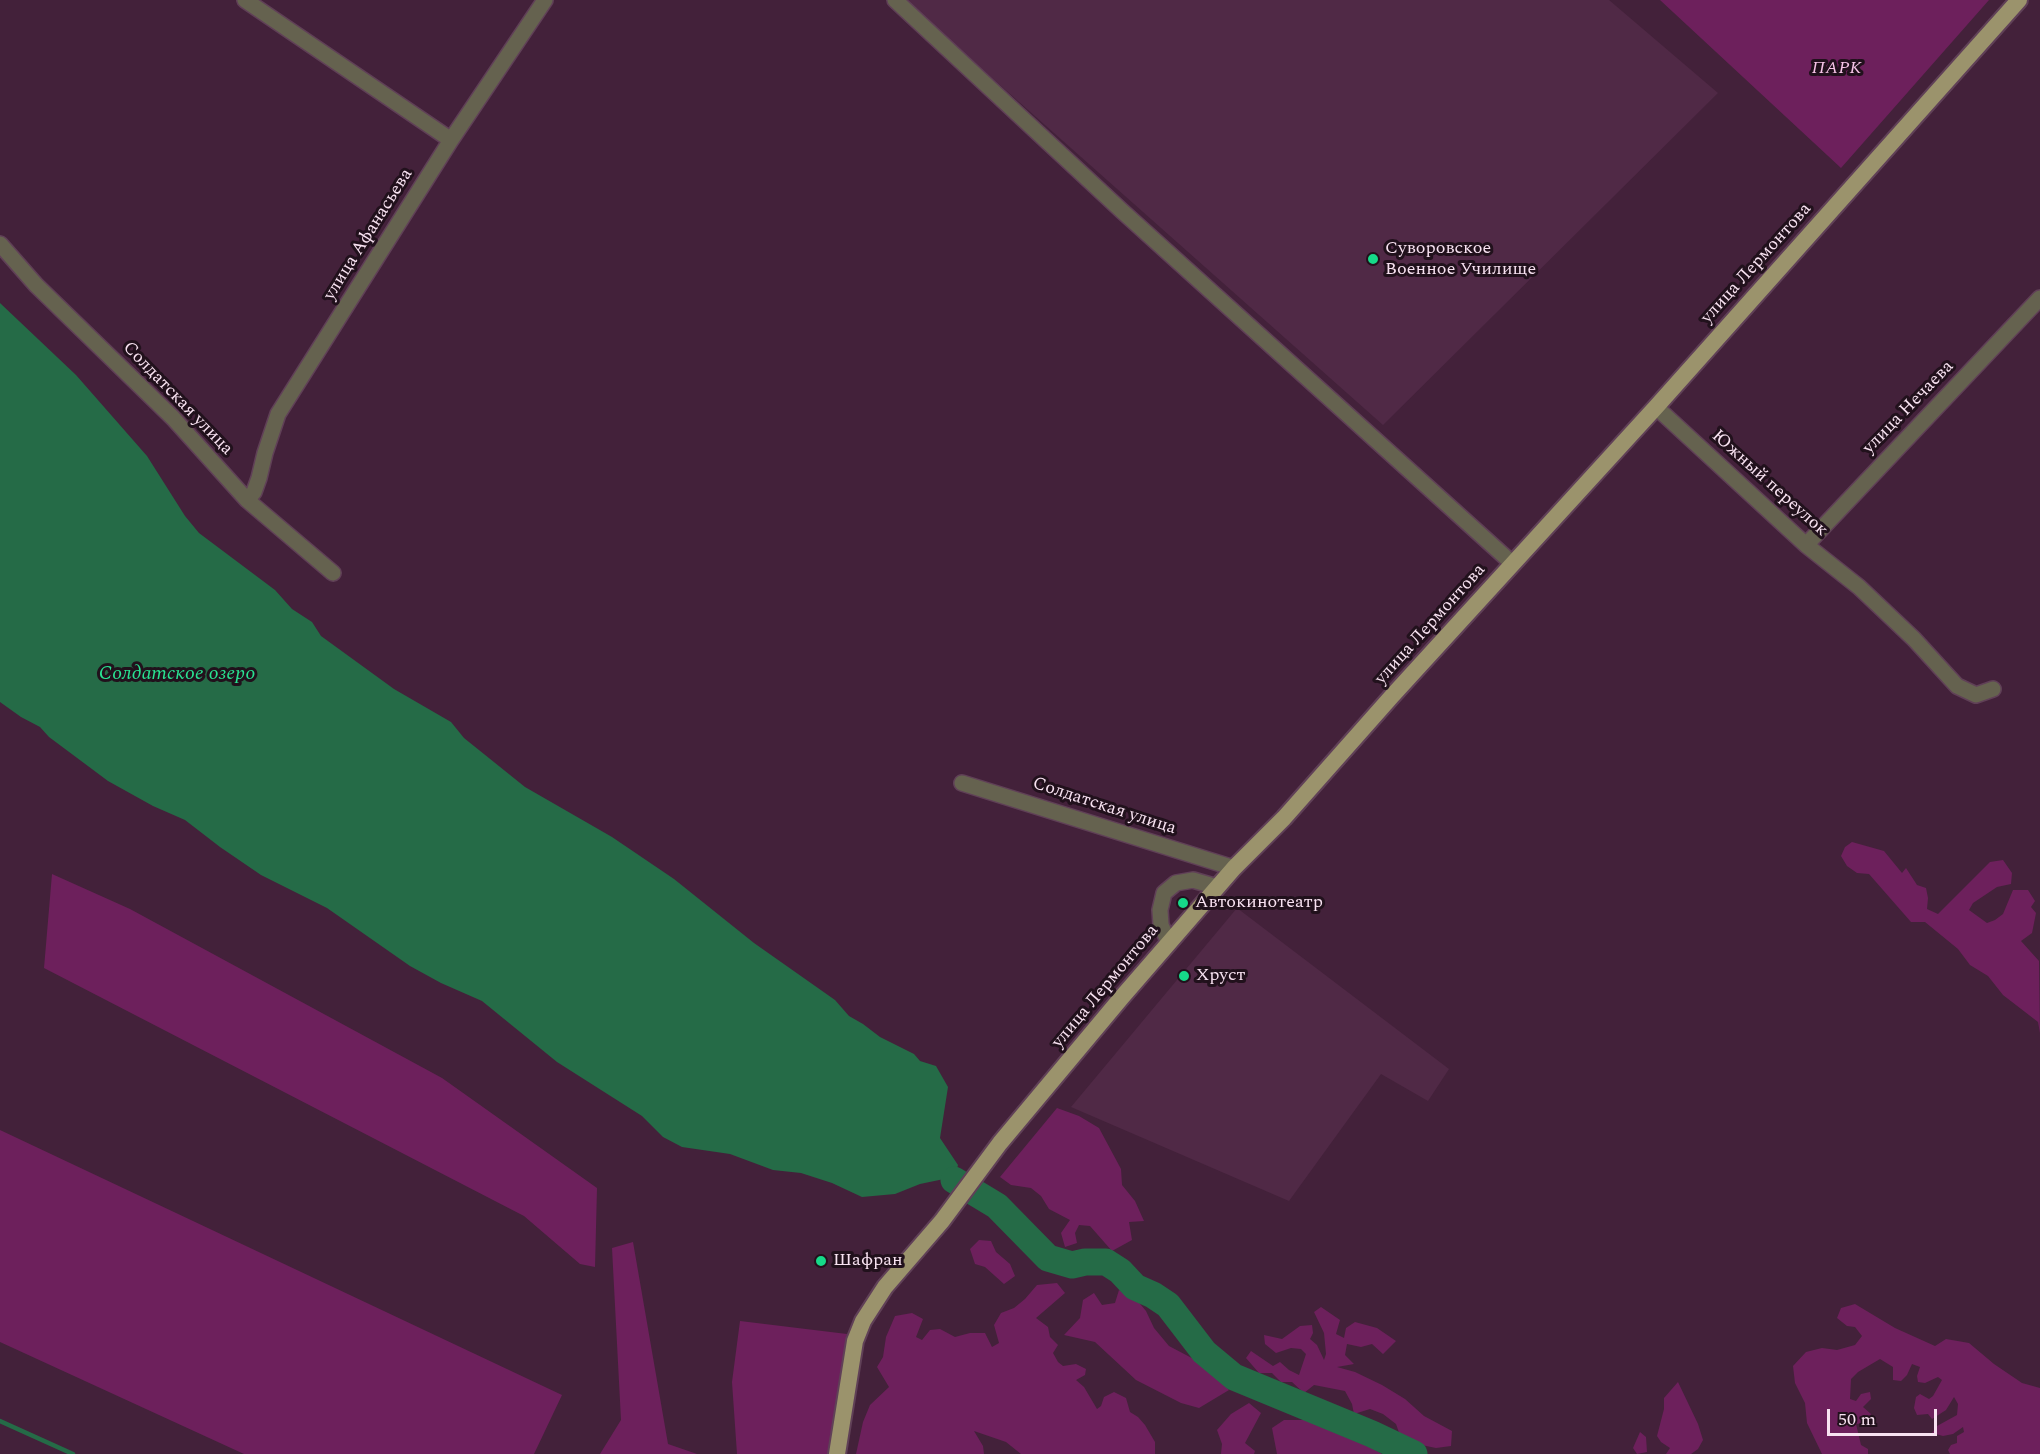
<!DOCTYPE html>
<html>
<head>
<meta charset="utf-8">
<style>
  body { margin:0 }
  #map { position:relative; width:2040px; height:1454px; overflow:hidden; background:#43213a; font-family:Spectral,serif }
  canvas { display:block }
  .scale { position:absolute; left:1827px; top:1409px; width:110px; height:27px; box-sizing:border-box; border:3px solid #f8e2f1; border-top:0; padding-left:8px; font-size:18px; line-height:21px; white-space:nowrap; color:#f8e2f1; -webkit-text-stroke:4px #21111c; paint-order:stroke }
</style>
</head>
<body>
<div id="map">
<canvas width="2040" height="1454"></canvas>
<div class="scale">50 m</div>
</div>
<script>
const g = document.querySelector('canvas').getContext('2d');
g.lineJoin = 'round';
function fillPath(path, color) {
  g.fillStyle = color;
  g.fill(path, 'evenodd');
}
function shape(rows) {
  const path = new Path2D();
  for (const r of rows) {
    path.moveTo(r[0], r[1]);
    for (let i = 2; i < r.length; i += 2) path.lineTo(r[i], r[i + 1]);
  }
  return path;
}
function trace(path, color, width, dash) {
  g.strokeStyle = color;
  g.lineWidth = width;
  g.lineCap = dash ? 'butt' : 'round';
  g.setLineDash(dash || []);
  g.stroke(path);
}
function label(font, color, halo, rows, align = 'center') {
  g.font = font + ' Spectral,serif';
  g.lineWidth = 6;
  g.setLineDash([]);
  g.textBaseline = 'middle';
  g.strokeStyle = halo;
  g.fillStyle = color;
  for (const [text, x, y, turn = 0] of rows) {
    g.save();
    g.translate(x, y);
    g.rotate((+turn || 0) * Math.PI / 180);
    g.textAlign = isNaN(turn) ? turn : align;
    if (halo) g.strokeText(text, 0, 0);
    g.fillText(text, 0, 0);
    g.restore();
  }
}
fillPath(shape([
  [900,0,1609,0,1718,93,1383,425,965,54],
  [1237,908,1449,1069,1428,1101,1381,1074,1289,1201,1071,1107]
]), '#502946');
fillPath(shape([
  [1660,0,1989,0,1841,168],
  [1852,842,1884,851,1902,873,1906,868,1917,885,1926,888,1928,898,1927,909,1938,914,1990,862,2003,860,2012,873,2011,884,1997,887,1973,903,1969,910,1987,923,1995,920,2003,914,2013,890,2028,890,2035,901,2031,907,2036,913,2032,933,2021,941,2039,961,2040,1033,2038,1022,2003,995,1988,976,1970,965,1958,949,1925,922,1911,922,1869,874,1857,873,1847,866,1841,856,1845,847],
  [52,874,130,909,442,1078,597,1188,595,1267,580,1264,524,1216,44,968],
  [1057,1108,1079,1116,1099,1128,1121,1169,1122,1185,1135,1201,1144,1221,1129,1222,1132,1240,1112,1251,1090,1226,1079,1225,1075,1233,1077,1243,1065,1247,1061,1233,1070,1220,1049,1209,1041,1196,1031,1188,1011,1185,1000,1177],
  [0,1130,562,1395,534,1454,244,1454,0,1342],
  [979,1240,991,1241,996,1252,1010,1264,1015,1276,1004,1284,985,1267,975,1264,970,1249],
  [633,1242,668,1444,697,1454,600,1454,621,1420,612,1248],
  [1057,1283,1065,1293,1036,1318,1048,1327,1050,1337,1058,1345,1053,1353,1058,1362,1063,1366,1076,1364,1086,1369,1085,1375,1076,1380,1084,1387,1097,1409,1101,1406,1104,1397,1114,1392,1126,1398,1130,1412,1138,1417,1145,1425,1155,1442,1155,1454,1021,1454,1006,1442,974,1431,983,1446,984,1454,856,1454,863,1422,870,1405,889,1387,877,1367,883,1357,886,1337,895,1316,912,1313,923,1319,916,1337,922,1340,930,1330,940,1329,955,1337,970,1333,985,1333,992,1347,999,1343,994,1325,1001,1313,1014,1308,1025,1299,1037,1285],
  [1119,1290,1136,1299,1146,1311,1154,1328,1169,1346,1205,1365,1229,1390,1199,1408,1181,1403,1136,1380,1095,1342,1064,1335,1080,1318,1083,1300,1094,1293,1102,1305,1115,1303],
  [1855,1304,1895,1328,1935,1346,1946,1339,1969,1343,1994,1364,2022,1383,2040,1388,2040,1454,1950,1454,1948,1450,1951,1445,1957,1443,1957,1436,1964,1432,1963,1427,1953,1434,1943,1436,1932,1433,1937,1426,1957,1415,1958,1404,1954,1397,1946,1410,1932,1419,1928,1414,1917,1415,1914,1408,1916,1397,1920,1394,1929,1399,1933,1396,1942,1380,1938,1377,1925,1383,1918,1382,1917,1376,1920,1367,1912,1364,1907,1375,1901,1381,1893,1380,1893,1367,1880,1359,1858,1372,1851,1379,1850,1399,1856,1401,1861,1394,1870,1392,1871,1399,1863,1407,1871,1414,1866,1423,1856,1424,1861,1445,1868,1449,1868,1454,1822,1454,1807,1423,1805,1403,1795,1383,1793,1366,1806,1352,1822,1348,1837,1350,1855,1345,1862,1336,1855,1327,1847,1326,1837,1318,1841,1308],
  [1321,1307,1340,1320,1336,1334,1344,1338,1346,1328,1355,1322,1377,1328,1396,1341,1383,1354,1372,1344,1361,1347,1347,1344,1345,1355,1354,1364,1337,1367,1355,1372,1382,1385,1405,1399,1424,1416,1452,1431,1451,1446,1436,1448,1402,1441,1396,1424,1383,1414,1370,1409,1354,1414,1352,1404,1345,1391,1314,1385,1304,1393,1292,1382,1281,1382,1272,1373,1259,1373,1246,1358,1251,1351,1273,1366,1280,1362,1289,1370,1299,1375,1306,1354,1301,1349,1291,1348,1276,1353,1265,1344,1264,1335,1282,1339,1300,1326,1312,1325,1313,1333,1310,1339,1317,1345,1324,1360,1326,1354,1324,1333,1314,1312],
  [740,1321,847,1334,828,1454,737,1454,732,1382],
  [1678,1382,1698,1424,1703,1440,1698,1449,1691,1454,1666,1454,1670,1448,1661,1442,1657,1436,1664,1409,1664,1398],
  [1249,1403,1261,1413,1245,1443,1255,1451,1254,1454,1221,1454,1222,1444,1217,1430,1231,1414],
  [1284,1420,1306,1420,1354,1436,1382,1454,1277,1454,1272,1428],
  [1640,1432,1646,1437,1647,1452,1637,1454,1633,1448]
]), '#6d205c');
fillPath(shape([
  [0,303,76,375,147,456,185,516,199,533,275,590,292,609,312,622,321,636,394,689,451,722,464,738,525,787,612,837,674,879,754,943,835,1000,849,1016,863,1024,880,1037,914,1054,920,1061,936,1066,948,1087,940,1138,958,1165,954,1180,944,1179,920,1184,895,1194,862,1197,832,1183,801,1173,773,1170,730,1154,682,1147,663,1137,642,1116,557,1062,482,1001,441,983,410,966,327,908,261,875,220,847,185,820,153,806,108,781,49,737,40,727,21,717,0,702]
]), '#256b47');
trace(shape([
  [0,1421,73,1454]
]), '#256b47', 4.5);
trace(shape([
  [954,1180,997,1206,1048,1258,1072,1265,1085,1262,1106,1262,1120,1271,1135,1287,1153,1295,1168,1305,1204,1352,1234,1377,1372,1434,1414,1454]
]), '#256b47', 27);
const minor = shape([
  [245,0,451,140],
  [895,0,1122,211,1513,564],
  [0,244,36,285,173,418,247,500,333,573],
  [1656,407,1806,545,1859,587,1914,639,1957,686,1976,695,1993,689],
  [247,500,254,492,259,478,265,453,278,414,451,140,545,0],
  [1806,545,2040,298],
  [962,783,1234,868],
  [1169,943,1161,925,1160,910,1164,893,1176,883,1193,880,1217,887]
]);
const primary = shape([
  [837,1454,855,1341,863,1321,885,1287,942,1221,1000,1143,1122,997,1234,868,1284,818,1392,696,1656,407,2019,0]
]);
trace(minor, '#604057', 18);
trace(primary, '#604057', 20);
trace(minor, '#65624f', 15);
trace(primary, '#9b936c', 16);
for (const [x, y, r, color] of [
  [1373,259,6,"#16d989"],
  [1183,903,6,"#16d989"],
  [1184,976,6,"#16d989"],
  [821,1261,6,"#16d989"]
]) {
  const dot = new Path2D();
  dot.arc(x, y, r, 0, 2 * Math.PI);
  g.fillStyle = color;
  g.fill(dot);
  trace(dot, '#21111c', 2);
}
label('italic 18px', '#f6c4e7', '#21111c', [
  ["ПАРК",1837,69]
]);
label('18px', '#f8e2f1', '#21111c', [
  ["улица Афанасьева",369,235,-58],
  ["улица Лермонтова",1757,264,-48],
  ["Солдатская улица",177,399,46],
  ["улица Нечаева",1909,408,-46],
  ["Южный переулок",1769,484,42],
  ["улица Лермонтова",1431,625,-48],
  ["Солдатская улица",1104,807,18],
  ["улица Лермонтова",1106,987,-50]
]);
label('18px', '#f8e2f1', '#21111c', [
  ["Суворовское",1385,249],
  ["Военное Училище",1385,270],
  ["Автокинотеатр",1195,903],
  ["Хруст",1196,976],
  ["Шафран",833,1261]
], 'left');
label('italic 20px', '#29e291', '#21111c', [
  ["Солдатское озеро",177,675]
]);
</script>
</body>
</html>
